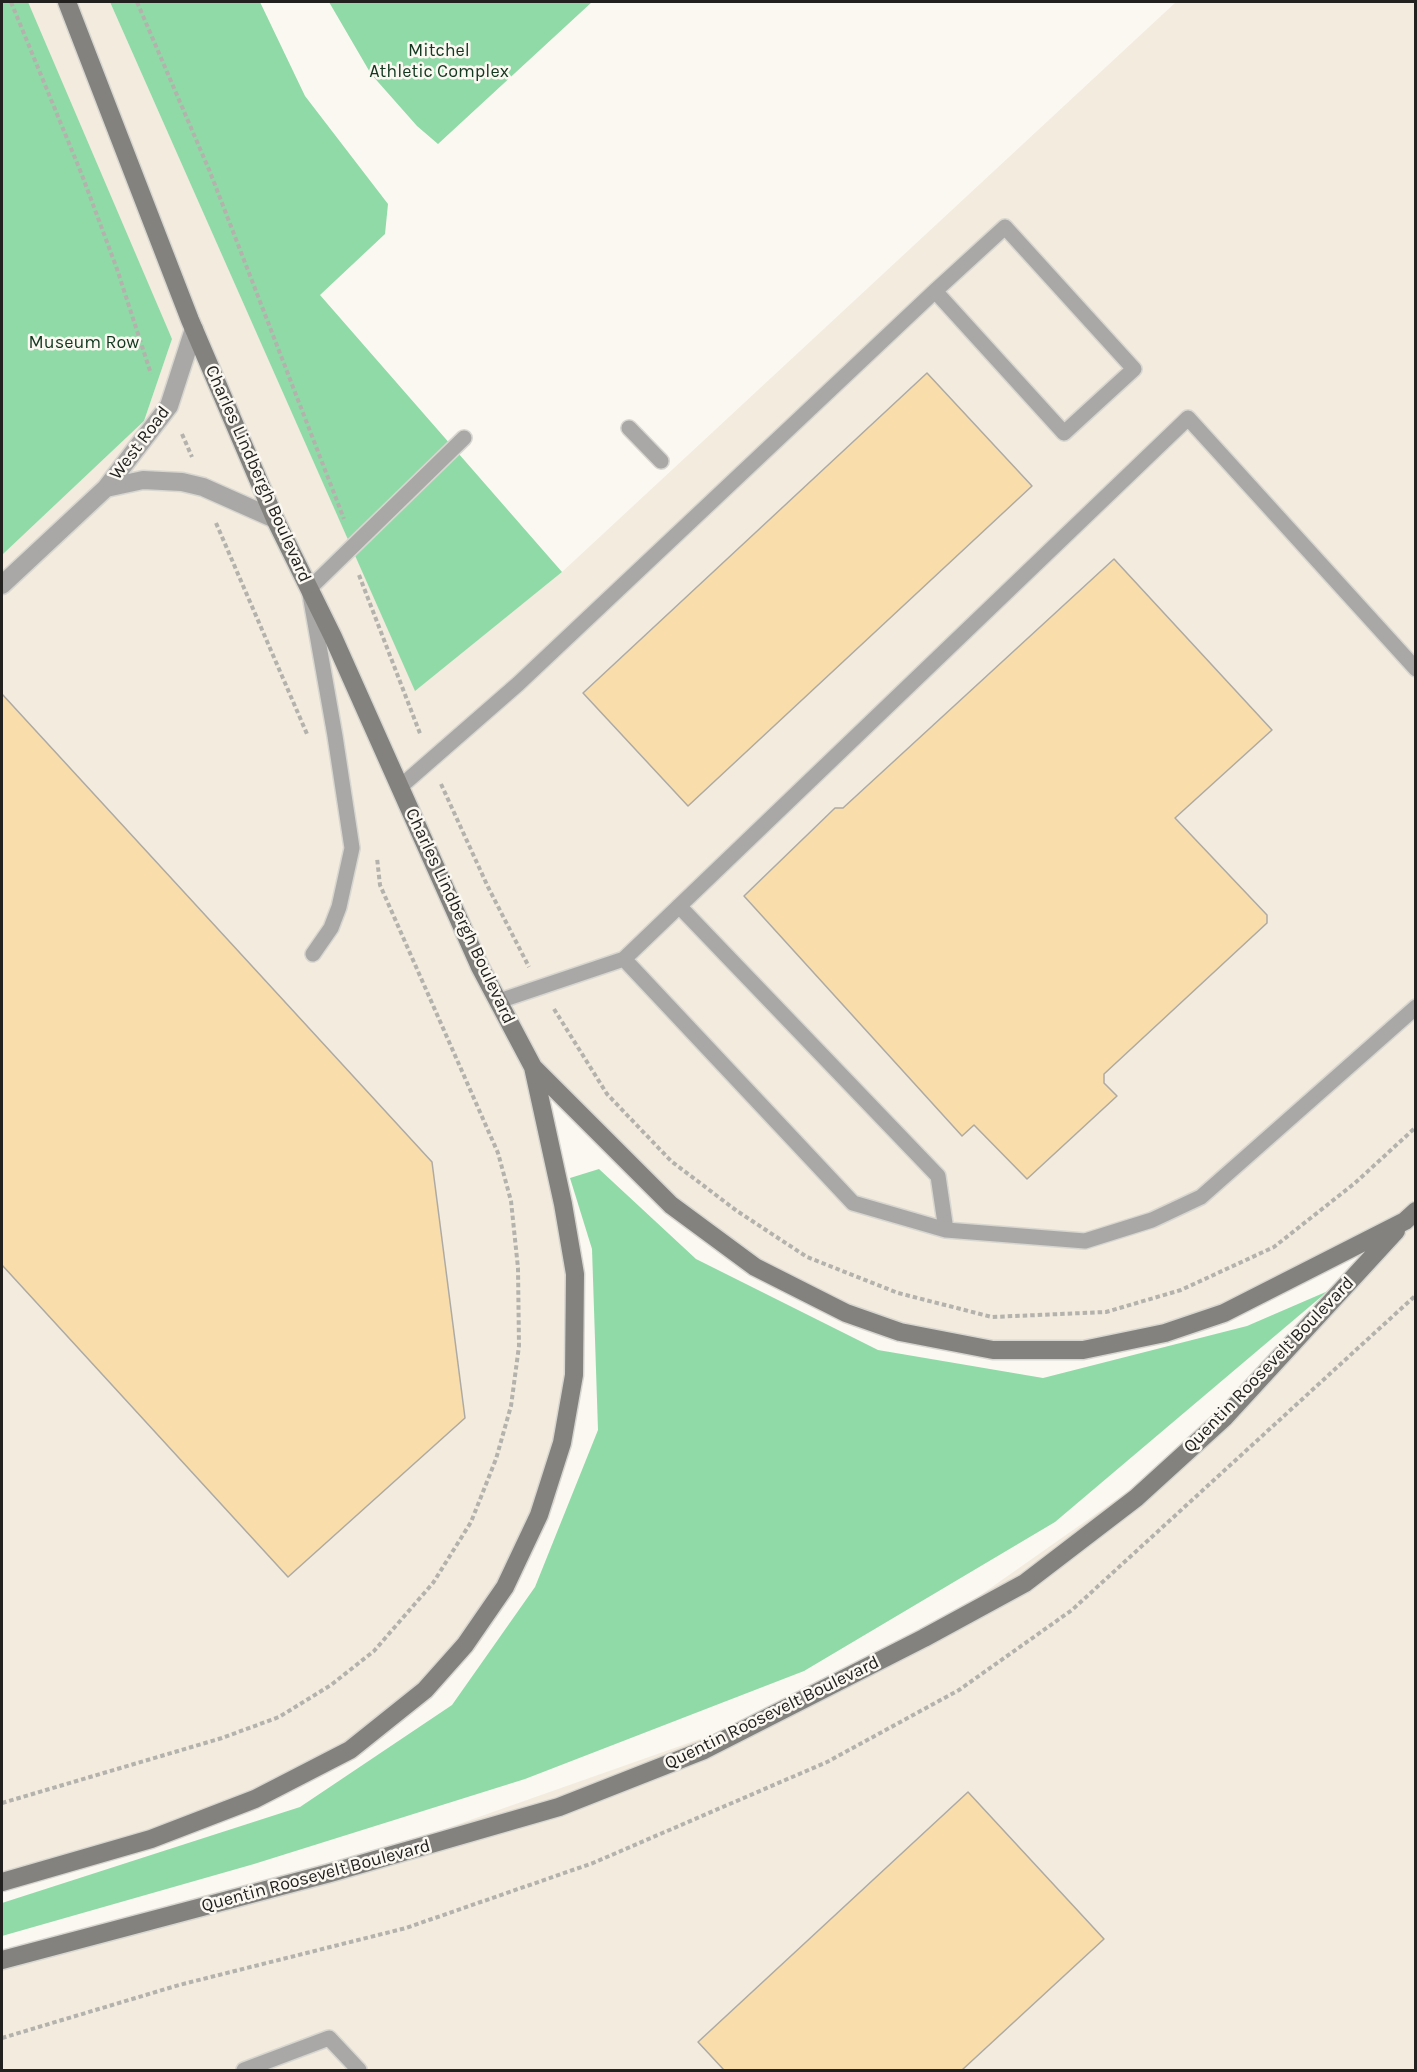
<!DOCTYPE html>
<html>
<head>
<meta charset="utf-8">
<style>
  body { margin:0 }
  #map { position:relative; width:1417px; height:2072px; overflow:hidden; background:#fbf8f2; font-family:Karla,sans-serif }
  canvas { display:block }
  .frame { position:absolute; inset:0; border:3px solid #22211f; pointer-events:none }
</style>
</head>
<body>
<div id="map">
<canvas width="1417" height="2072"></canvas>
<div class="frame"></div>
</div>
<script>
const g = document.querySelector('canvas').getContext('2d');
g.lineJoin = 'round';
function fillPath(path, color) {
  g.fillStyle = color;
  g.fill(path, 'evenodd');
}
function shape(rows) {
  const path = new Path2D();
  for (const r of rows) {
    path.moveTo(r[0], r[1]);
    for (let i = 2; i < r.length; i += 2) path.lineTo(r[i], r[i + 1]);
  }
  return path;
}
function trace(path, color, width, dash) {
  g.strokeStyle = color;
  g.lineWidth = width;
  g.lineCap = dash ? 'butt' : 'round';
  g.setLineDash(dash || []);
  g.stroke(path);
}
function label(font, color, halo, rows, align = 'center') {
  g.font = font + ' Karla,sans-serif';
  g.lineWidth = 5;
  g.setLineDash([]);
  g.textBaseline = 'middle';
  g.strokeStyle = halo;
  g.fillStyle = color;
  for (const [text, x, y, turn = 0] of rows) {
    g.save();
    g.translate(x, y);
    g.rotate((+turn || 0) * Math.PI / 180);
    g.textAlign = isNaN(turn) ? turn : align;
    if (halo) g.strokeText(text, 0, 0);
    g.fillText(text, 0, 0);
    g.restore();
  }
}
fillPath(shape([
  [2,2,110,2,415,690,562,572,1176,2,1415,2,1415,2070,2,2070,2,1958,388,1849,717,1733,965,1606,1157,1471,1412,1221,1253,1308,1099,1354,932,1345,775,1285,542,1082,582,1350,555,1502,480,1637,370,1744,181,1837,2,1885,2,555,144,421,172,339]
]), '#f2ebde');
fillPath(shape([
  [2,2,28,2,172,339,144,421,2,555],
  [110,2,260,2,305,96,388,204,385,234,320,295,562,572,415,691],
  [329,2,592,2,438,144,417,126,371,74],
  [599,1169,696,1259,878,1350,1043,1378,1247,1326,1328,1291,1055,1522,804,1671,525,1779,254,1864,2,1936,2,1903,300,1807,452,1705,535,1587,598,1430,592,1249,570,1178]
]), '#90daa7');
const building = shape([
  [927,373,1032,486,688,806,583,693,927,373],
  [1114,559,1272,730,1175,818,1267,915,1267,923,1104,1074,1104,1083,1117,1096,1027,1179,974,1125,962,1136,744,896,835,808,843,808,1114,559],
  [2,694,432,1162,465,1418,288,1577,2,1265,2,694],
  [968,1792,1104,1939,962,2070,724,2070,698,2042,968,1792]
]);
fillPath(building, '#f9ddaa');
trace(building, '#adaaa5', 1.5);
const lane = shape([
  [629,428,661,461],
  [1416,669,1188,418,624,959,853,1203,946,1230,1085,1241,1152,1220,1201,1197,1416,1007],
  [400,787,518,684,935,291,1005,227,1134,369,1064,433,935,291],
  [679,906,938,1176,946,1230],
  [313,954,331,928,339,907,352,848,335,736,309,589,464,438],
  [499,1001,624,959],
  [244,2070,329,2038,359,2070]
]);
const street = shape([
  [106,488,143,480,182,482,203,487,275,519],
  [2,585,106,488,169,406,194,329]
]);
const secondary = shape([
  [67,2,190,320,275,519,333,637,480,967,533,1067,671,1205,755,1267,846,1313,900,1332,993,1350,1083,1350,1165,1333,1224,1313,1405,1221,1416,1211],
  [2,1882,151,1839,255,1799,350,1750,425,1690,465,1645,505,1587,539,1515,562,1443,574,1375,575,1274,563,1204,533,1067],
  [2,1960,330,1873,559,1807,704,1750,924,1638,1025,1583,1136,1498,1225,1417,1396,1231]
]);
trace(lane, '#d8d6d0', 18);
trace(street, '#d8d6d0', 21);
trace(secondary, '#d8d6d0', 21);
trace(shape([
  [11,2,82,175,117,269,151,374],
  [137,2,210,172,344,519],
  [182,434,192,457],
  [216,523,307,734],
  [359,575,421,736],
  [441,784,488,887,529,967],
  [554,1009,607,1094,671,1161,737,1211,807,1257,898,1293,992,1317,1106,1312,1181,1290,1274,1247,1355,1183,1416,1127],
  [2,1803,222,1738,279,1717,331,1685,374,1651,433,1583,471,1522,496,1459,511,1406,519,1346,518,1268,511,1201,498,1153,380,885,377,858],
  [2,2038,179,1985,406,1928,593,1863,827,1762,959,1690,1072,1610,1416,1295]
]), '#b4b2ad', 4, [4.5, 3]);
trace(lane, '#aaa8a6', 15);
trace(street, '#aaa8a6', 18);
trace(secondary, '#84827e', 18);
label('18px', '#123820', '#fbf8f2', [
  ["Mitchel",439,51],
  ["Athletic Complex",439,72],
  ["Museum Row",84,343]
]);
label('18px', '#22211f', '#fbf8f2', [
  ["West Road",140,443,-53],
  ["Charles Lindbergh Boulevard",258,474,66],
  ["Charles Lindbergh Boulevard",460,916,65],
  ["Quentin Roosevelt Boulevard",1269,1365,-46],
  ["Quentin Roosevelt Boulevard",772,1713,-26],
  ["Quentin Roosevelt Boulevard",316,1876,-15]
]);
</script>
</body>
</html>
